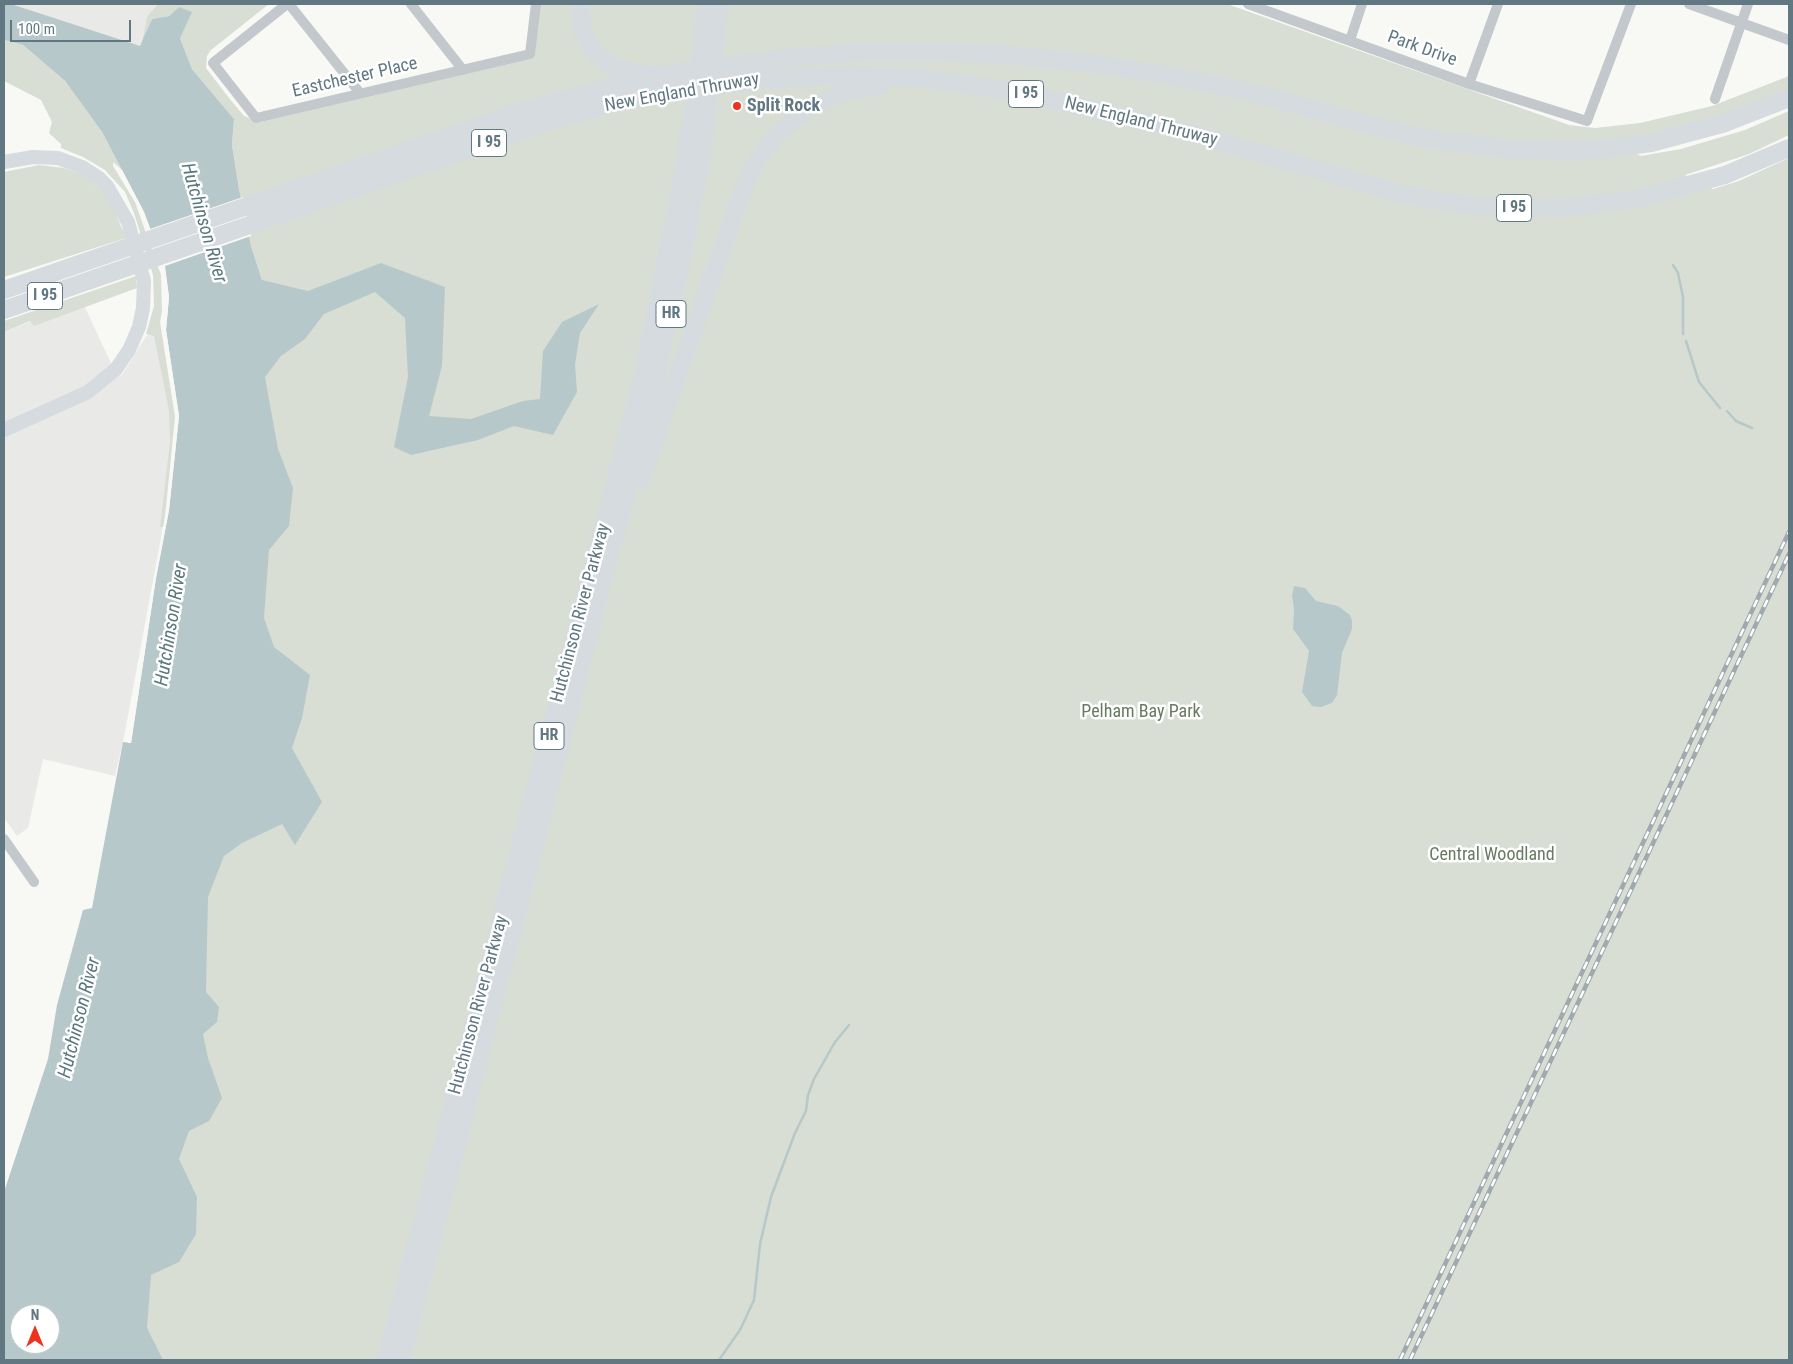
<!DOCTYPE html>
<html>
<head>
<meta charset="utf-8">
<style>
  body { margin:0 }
  #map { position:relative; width:1793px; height:1364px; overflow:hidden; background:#f8f8f5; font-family:"Roboto Condensed",sans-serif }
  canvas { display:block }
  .frame { position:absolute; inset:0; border:5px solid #617882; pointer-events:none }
  .north { position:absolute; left:10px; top:1304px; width:50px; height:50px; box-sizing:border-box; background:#fff; border:1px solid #c0c9cd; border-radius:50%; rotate:0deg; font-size:14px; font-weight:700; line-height:20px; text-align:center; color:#617882 }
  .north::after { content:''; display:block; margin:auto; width:18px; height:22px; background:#f0321d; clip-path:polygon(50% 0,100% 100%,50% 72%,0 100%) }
  .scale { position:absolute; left:10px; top:20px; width:121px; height:22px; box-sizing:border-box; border:2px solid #617882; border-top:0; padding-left:6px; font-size:15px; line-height:18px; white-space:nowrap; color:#617882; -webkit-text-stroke:4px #fff; paint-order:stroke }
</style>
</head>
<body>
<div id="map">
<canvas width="1793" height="1364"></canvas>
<div class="frame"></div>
<div class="north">N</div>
<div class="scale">100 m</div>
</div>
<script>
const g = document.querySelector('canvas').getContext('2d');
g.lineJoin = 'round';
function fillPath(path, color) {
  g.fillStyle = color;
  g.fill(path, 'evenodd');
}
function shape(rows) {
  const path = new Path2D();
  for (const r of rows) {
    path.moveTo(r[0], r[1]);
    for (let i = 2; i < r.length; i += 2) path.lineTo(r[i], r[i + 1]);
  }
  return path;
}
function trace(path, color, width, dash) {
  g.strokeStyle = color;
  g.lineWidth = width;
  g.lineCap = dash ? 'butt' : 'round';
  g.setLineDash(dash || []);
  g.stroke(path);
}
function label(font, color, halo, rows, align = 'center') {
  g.font = font + ' "Roboto Condensed",sans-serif';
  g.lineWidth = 5;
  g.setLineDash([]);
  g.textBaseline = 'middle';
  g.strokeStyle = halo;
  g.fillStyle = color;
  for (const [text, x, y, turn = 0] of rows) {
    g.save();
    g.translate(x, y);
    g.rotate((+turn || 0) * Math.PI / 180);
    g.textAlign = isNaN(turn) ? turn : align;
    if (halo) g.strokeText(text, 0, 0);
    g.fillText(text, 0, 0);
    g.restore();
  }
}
fillPath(shape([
  [11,4,158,4,147,16,141,47],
  [82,301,117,376,122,375,146,336,157,331,172,412,171,452,162,532,124,737,115,776,43,759,28,828,17,836,4,818,4,332]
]), '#e9e9e8');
fillPath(shape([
  [158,4,269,4,211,50,207,56,206,68,229,98,244,116,260,122,529,58,538,4,1227,4,1569,125,1595,128,1640,123,1712,106,1789,76,1789,90,1733,114,1675,131,1610,142,1641,156,1681,149,1745,130,1789,111,1789,135,1749,154,1685,175,1713,189,1739,181,1789,158,1789,1360,100,1360,262,280,251,246,239,189,232,145,234,119,192,69,180,38,179,7,169,16,152,19,141,47,147,16],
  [4,40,23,45,65,81,102,132,122,170,113,162,113,166,135,202,161,275,162,311,160,322,175,417,164,527,160,527,170,442,169,410,154,336,146,334,154,306,153,275,134,213,125,192,105,170,83,157,61,148,61,144,49,133,52,122,41,100,4,81],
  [39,165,64,168,87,176,109,198,126,238,4,277,4,172],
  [136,276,137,288,34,326,30,321,4,332,4,321]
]), '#d8ded4');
fillPath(shape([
  [4,4,11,4,140,46,152,19,169,16,179,7,192,12,180,38,192,69,234,119,232,145,239,189,251,246,262,280,308,291,381,263,445,287,442,366,429,416,471,419,523,401,540,399,543,351,562,322,599,304,580,333,575,365,577,392,553,435,514,426,478,440,411,455,394,447,408,377,405,318,375,292,324,314,305,339,281,356,265,377,278,449,293,488,289,526,269,550,264,618,274,647,310,675,302,718,292,748,322,802,295,845,282,824,242,843,224,856,208,897,206,992,219,1007,217,1022,203,1034,208,1058,222,1098,209,1121,189,1131,179,1159,197,1197,196,1234,179,1262,151,1275,147,1328,163,1360,4,1360,4,1192,48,1059,57,1005,83,910,92,908,123,742,131,743,156,578,169,510,179,416,166,330,169,297,165,268,144,212,102,132,65,81,23,45,4,40],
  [20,1314,50,1314,50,1344,20,1344],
  [1294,586,1305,588,1316,601,1338,606,1350,615,1352,621,1352,629,1342,653,1337,695,1332,703,1321,707,1312,706,1302,692,1309,651,1293,629,1294,609,1292,595]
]), '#b7c8ca');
fillPath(shape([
  [116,165,122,170,144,212,150,229,243,197,251,236,165,266,169,297,166,330,179,416,169,510,156,578,131,743,128,743,166,510,177,416,164,330,166,297,163,268,142,213]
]), '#f8f8f5');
trace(shape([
  [1673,265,1678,273,1683,297,1683,334],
  [1686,341,1699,382,1720,408],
  [1727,411,1736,421,1752,428],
  [719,1360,740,1330,754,1300,760,1244,771,1197,795,1133,806,1111,808,1095,814,1079,835,1042,849,1025]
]), '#b7c8ca', 2.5);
trace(shape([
  [287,4,213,63,256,118,530,54,536,4],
  [289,4,360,93],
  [411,4,463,70],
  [1248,4,1469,84,1587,121,1631,4],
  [1689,4,1789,40],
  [1350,40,1362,4],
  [1469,84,1498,4],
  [1715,99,1748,4],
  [4,839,34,882]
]), '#c2c8cb', 10);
trace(shape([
  [4,162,33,157,58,158,82,167,99,178,107,186,128,222,144,281,143,308,139,327,129,350,116,369,88,392,4,430]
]), '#d5dbde', 14);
trace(shape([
  [580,4,583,33,594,52,613,67,647,75],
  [4,290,519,112,652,76,793,57,866,52,940,52,997,54,1087,63,1160,74,1245,91,1416,137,1505,149,1571,151,1607,149,1651,143,1722,124,1789,98],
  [4,310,559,118,643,96,760,80,846,75,879,76,936,80,1022,93,1180,130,1397,193,1443,202,1503,208,1561,208,1637,199,1725,175,1789,148],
  [641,480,741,195,754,165,777,134,807,110,844,92,881,85],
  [386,1360,643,374,679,196,699,73,706,4],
  [401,1360,656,377,681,264,702,152,712,76,719,4]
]), '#d5dbde', 18);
const rail = shape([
  [1400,1360,1789,532],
  [1410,1360,1789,554]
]);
trace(rail, '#9fa9ae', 4.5);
trace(rail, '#fff', 2.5, [8]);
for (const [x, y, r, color] of [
  [737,106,5,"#f0321d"]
]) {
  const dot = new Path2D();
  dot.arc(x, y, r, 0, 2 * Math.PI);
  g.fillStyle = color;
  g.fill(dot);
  trace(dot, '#fff', 2);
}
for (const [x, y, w] of [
  [1026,94,35],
  [489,143,35],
  [1514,208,35],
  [45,296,35],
  [671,314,30],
  [549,736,30]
]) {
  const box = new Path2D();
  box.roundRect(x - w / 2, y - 13.5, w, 27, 4);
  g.fillStyle = '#fff';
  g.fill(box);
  trace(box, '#617882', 1);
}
label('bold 16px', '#617882', null, [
  ["I 95",1026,94],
  ["I 95",489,143],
  ["I 95",1514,208],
  ["I 95",45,296],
  ["HR",671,314],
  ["HR",549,736]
]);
label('18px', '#617882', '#fff', [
  ["Park Drive",1422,49,20],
  ["Eastchester Place",355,78,-13],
  ["New England Thruway",682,93,-10],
  ["New England Thruway",1141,122,14],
  ["Hutchinson River Parkway",581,613,-75],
  ["Hutchinson River Parkway",479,1005,-75]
]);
label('bold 18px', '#617882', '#fff', [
  ["Split Rock",747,106]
], 'left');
label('18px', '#687a60', '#fff', [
  ["Pelham Bay Park",1141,712],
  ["Central Woodland",1492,855]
]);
label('italic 19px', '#5b787c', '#fff', [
  ["Hutchinson River",203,223,74],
  ["Hutchinson River",172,625,-81],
  ["Hutchinson River",80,1018,-76]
]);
</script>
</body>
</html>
